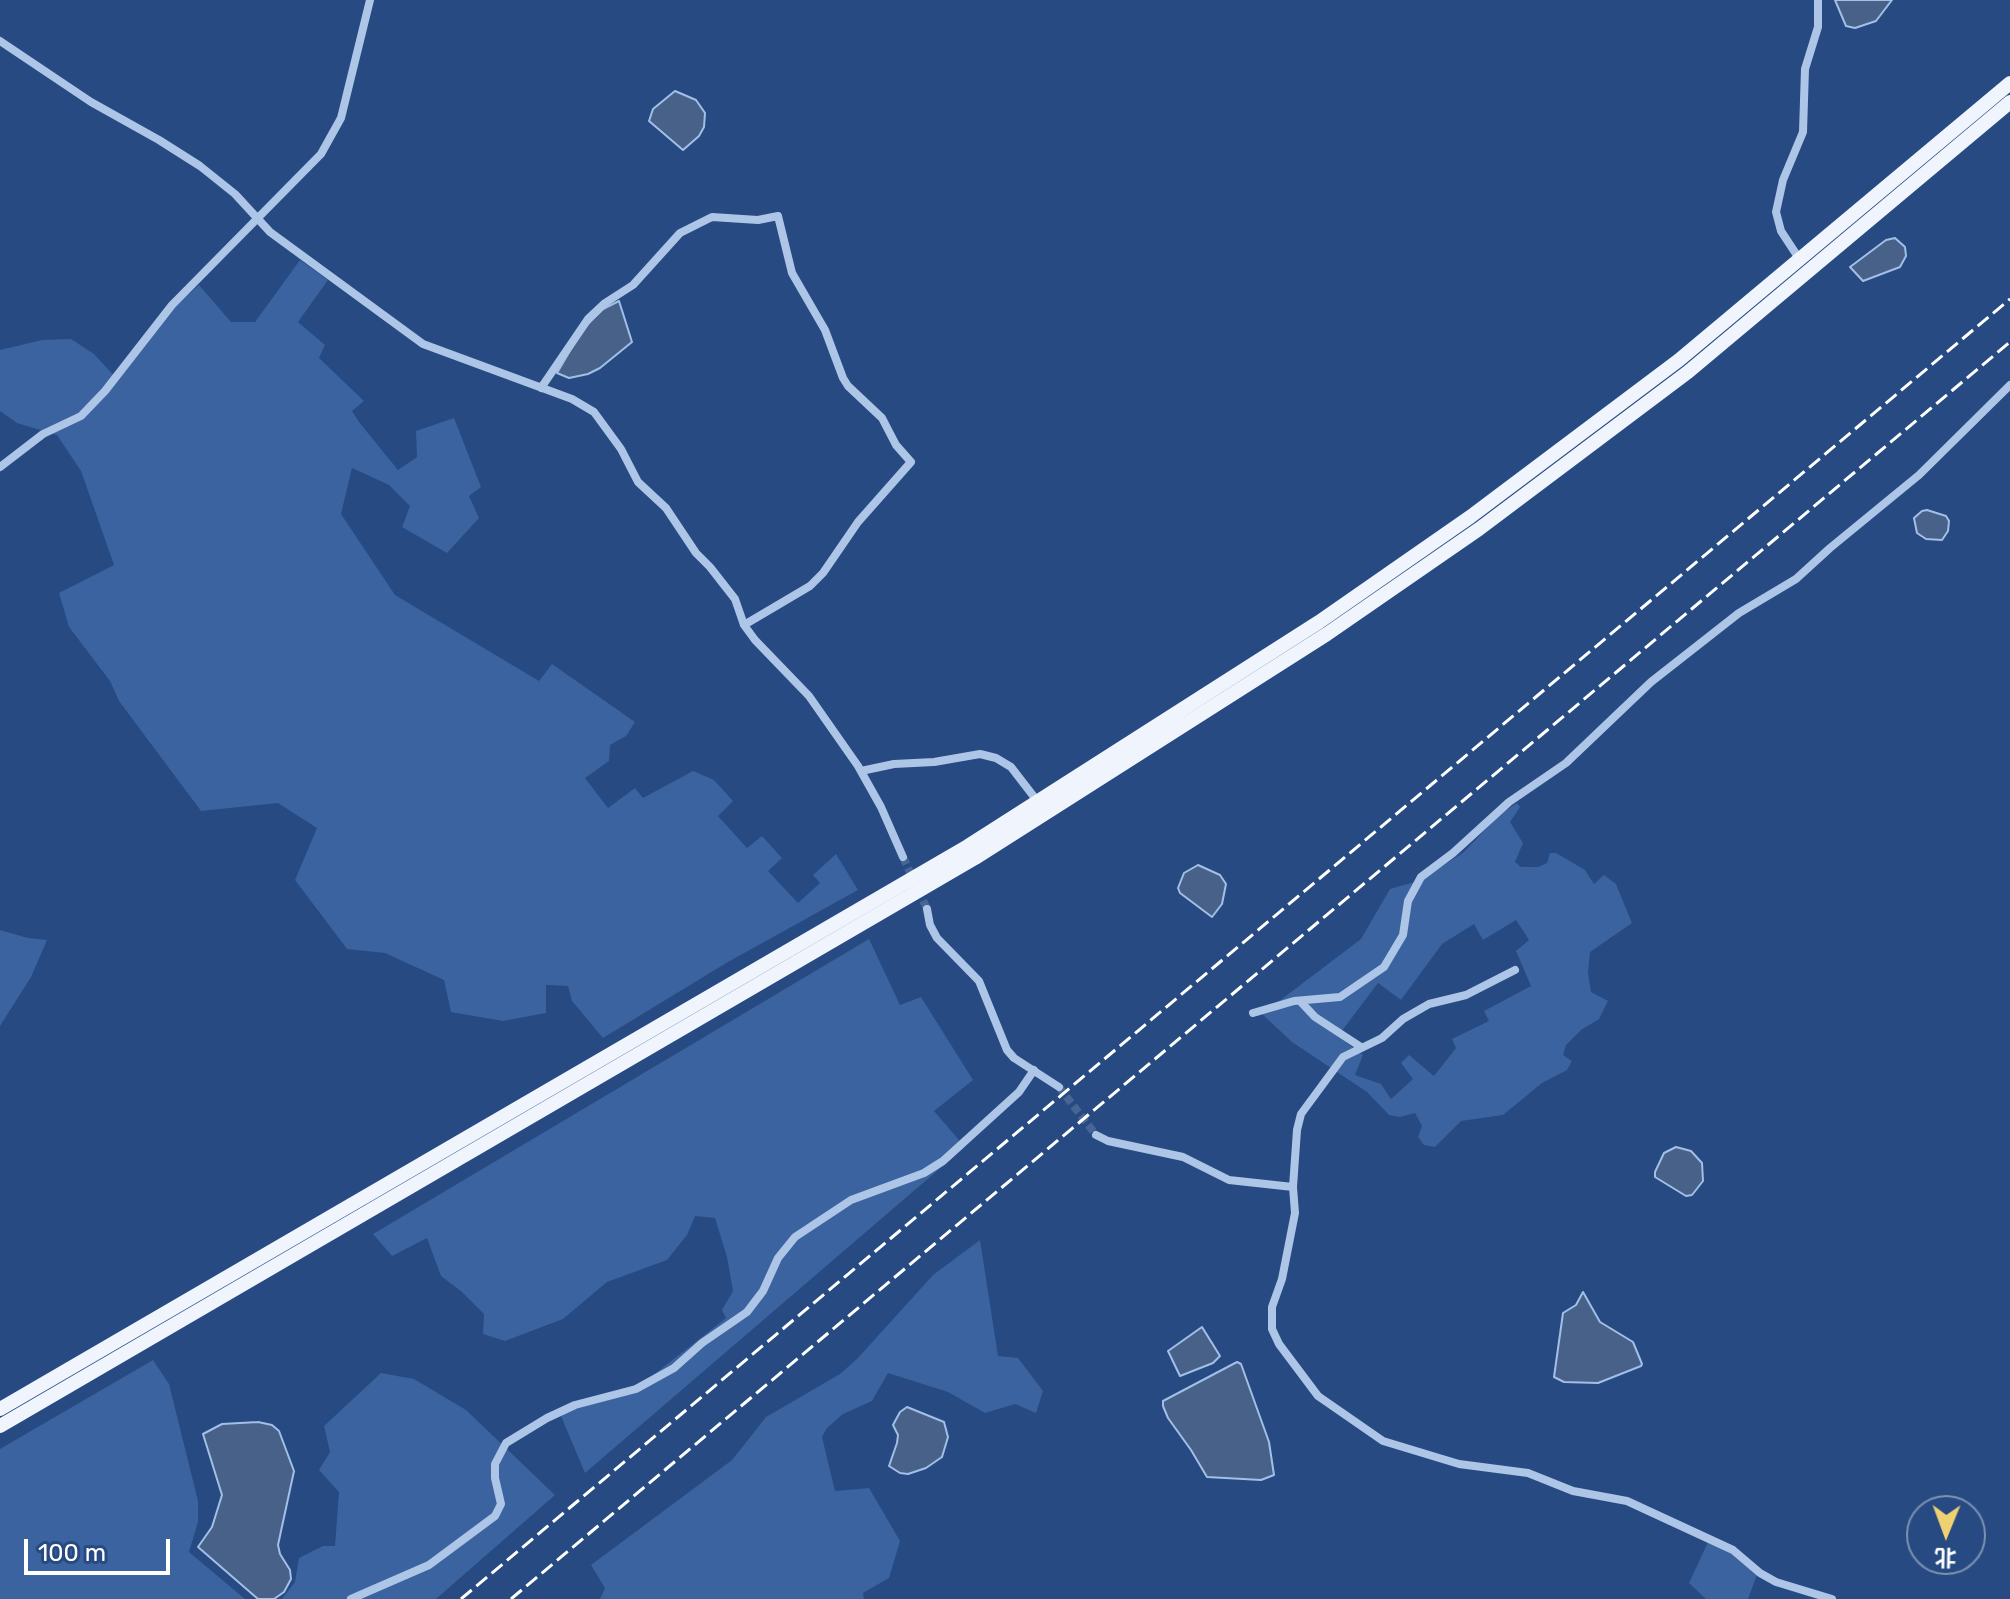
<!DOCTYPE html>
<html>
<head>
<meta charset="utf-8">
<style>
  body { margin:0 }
  #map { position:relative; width:2010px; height:1599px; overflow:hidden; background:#264a81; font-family:Rubik,"Noto Sans SC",sans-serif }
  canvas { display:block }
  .north { position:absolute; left:1906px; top:1495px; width:80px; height:80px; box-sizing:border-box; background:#264a81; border:2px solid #7d92b3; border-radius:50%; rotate:181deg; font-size:22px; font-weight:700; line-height:32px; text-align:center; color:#fff }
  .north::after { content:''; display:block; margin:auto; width:28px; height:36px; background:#f0d172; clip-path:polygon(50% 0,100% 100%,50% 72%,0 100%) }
  .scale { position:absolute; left:24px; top:1539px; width:146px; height:36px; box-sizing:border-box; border:4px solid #fff; border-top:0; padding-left:10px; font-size:24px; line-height:28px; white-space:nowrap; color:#fff; -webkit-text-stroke:6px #264a81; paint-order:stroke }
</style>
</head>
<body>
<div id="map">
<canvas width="2010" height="1599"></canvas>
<div class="north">北</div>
<div class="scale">100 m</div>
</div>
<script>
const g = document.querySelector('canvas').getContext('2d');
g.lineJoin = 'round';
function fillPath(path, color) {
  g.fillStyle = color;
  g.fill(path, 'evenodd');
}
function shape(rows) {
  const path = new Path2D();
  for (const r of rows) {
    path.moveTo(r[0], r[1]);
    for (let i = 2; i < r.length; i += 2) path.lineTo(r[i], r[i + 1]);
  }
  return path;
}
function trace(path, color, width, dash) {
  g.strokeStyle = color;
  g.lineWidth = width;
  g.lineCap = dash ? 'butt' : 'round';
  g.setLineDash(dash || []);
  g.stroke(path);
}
fillPath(shape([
  [300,260,328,280,298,322,325,345,319,358,364,401,352,411,359,422,398,470,417,457,416,431,454,418,481,487,469,496,479,518,447,553,402,527,410,506,389,485,352,468,341,514,395,595,539,681,552,664,635,722,626,736,610,745,609,761,585,778,608,808,635,788,643,798,693,771,714,780,733,801,718,816,747,848,762,836,782,858,768,871,798,903,820,883,813,875,836,854,858,890,728,962,603,1038,572,1001,568,986,546,985,546,1013,503,1021,451,1012,444,980,385,953,347,949,295,880,317,828,278,803,201,811,119,701,110,681,69,627,59,593,114,565,81,471,57,435,17,423,0,411,0,350,42,340,71,339,94,354,117,379,175,306,199,285,231,322,255,322],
  [1517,803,1520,807,1510,822,1523,843,1515,862,1521,867,1538,867,1547,863,1550,853,1556,853,1585,870,1594,884,1604,875,1616,884,1632,923,1590,952,1588,973,1591,992,1608,1001,1599,1019,1581,1030,1566,1045,1563,1055,1572,1061,1567,1070,1542,1083,1503,1115,1461,1121,1435,1147,1429,1146,1424,1145,1418,1137,1422,1126,1415,1113,1400,1117,1389,1115,1367,1092,1292,1042,1262,1014,1361,939,1390,889,1421,880,1464,852,1499,815],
  [1516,920,1529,940,1516,951,1531,986,1484,1011,1489,1021,1452,1039,1456,1048,1434,1076,1409,1055,1401,1063,1413,1079,1391,1099,1381,1084,1355,1075,1363,1055,1338,1036,1378,983,1401,1000,1442,944,1474,924,1483,940],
  [0,930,28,938,47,940,31,977,0,1026],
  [869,939,900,1005,921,997,973,1080,934,1111,965,1147,585,1473,558,1409,578,1400,628,1388,647,1380,726,1318,722,1310,733,1291,727,1257,715,1218,695,1216,687,1235,667,1260,607,1282,563,1319,505,1341,483,1334,484,1314,462,1292,441,1276,427,1238,392,1256,373,1234],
  [980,1240,998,1356,1018,1358,1043,1391,1036,1413,1015,1404,985,1413,948,1392,888,1373,872,1401,843,1414,827,1428,822,1437,835,1491,869,1488,900,1541,889,1578,863,1593,864,1599,600,1599,605,1588,591,1565,732,1460,766,1417,840,1374,857,1359,933,1275],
  [153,1360,169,1384,198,1501,198,1522,189,1552,245,1599,0,1599,0,1449],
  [381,1373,414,1379,466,1410,555,1495,436,1599,282,1599,295,1582,299,1558,323,1546,335,1546,339,1492,319,1470,330,1452,324,1426],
  [1708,1542,1740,1558,1757,1575,1748,1599,1706,1599,1689,1583]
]), '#3a639f');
const water = shape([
  [1835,0,1892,0,1876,21,1855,28,1846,26,1835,0],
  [675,91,696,100,705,113,704,127,699,136,683,150,649,121,653,109,675,91],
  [1895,238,1905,247,1906,256,1900,267,1863,281,1850,267,1886,240,1895,238],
  [619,301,632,342,600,368,588,374,569,378,557,373,582,330,603,309,619,301],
  [1927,510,1946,516,1949,521,1948,531,1942,540,1926,539,1917,533,1914,518,1922,511,1927,510],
  [1198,865,1220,875,1226,884,1222,904,1212,917,1180,893,1178,888,1184,873,1198,865],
  [1676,1147,1691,1151,1702,1163,1703,1181,1692,1195,1686,1196,1655,1177,1655,1172,1664,1153,1676,1147],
  [1583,1292,1600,1322,1633,1342,1642,1364,1641,1366,1598,1383,1564,1382,1554,1377,1563,1313,1576,1305,1583,1292],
  [1202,1327,1220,1356,1213,1363,1180,1376,1168,1351,1202,1327],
  [1237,1362,1241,1364,1269,1442,1274,1475,1261,1480,1207,1477,1191,1450,1168,1418,1163,1406,1163,1401,1237,1362],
  [907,1407,944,1422,948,1437,942,1457,926,1468,908,1474,900,1473,889,1466,897,1443,898,1435,893,1425,900,1412,907,1407],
  [258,1422,272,1425,279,1431,294,1471,278,1545,280,1554,290,1570,291,1579,284,1592,274,1599,258,1599,198,1547,212,1527,222,1495,203,1434,222,1424,258,1422]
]);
fillPath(water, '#476189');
trace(water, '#a2bfe7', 2);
trace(shape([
  [903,857,927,909],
  [1059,1087,1096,1135]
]), '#476594', 8, [8, 4]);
trace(shape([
  [0,41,91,102,159,140,200,166,235,194,270,232,423,344,572,399,594,412,621,449,638,482,666,508,696,553,710,567,735,599,744,625,755,640,809,696,858,766,881,807,903,857],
  [1800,260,1781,231,1776,212,1783,180,1803,132,1805,69,1818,27,1818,0],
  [541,388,588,319,605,303,633,285,680,233,712,217,758,220,778,216,792,273,825,330,843,378,848,386,882,418,896,445,911,462,858,522,823,573,810,586,744,625],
  [0,467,43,434,81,416,105,391,172,305,321,154,341,118,370,0],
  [861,771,894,764,934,762,980,754,996,758,1011,767,1038,802],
  [927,909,930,925,937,938,979,981,1007,1050,1014,1058,1059,1087],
  [1300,1001,1315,1017,1361,1047],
  [1253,1013,1294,1001,1340,997,1384,967,1403,935,1408,901,1421,877,1453,853,1509,802,1566,763,1651,682,1739,613,1796,579,1830,548,1919,475,2010,385],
  [1096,1135,1108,1141,1183,1157,1229,1180,1293,1187,1295,1213,1282,1279,1272,1307,1272,1329,1279,1344,1318,1396,1383,1441,1459,1464,1528,1473,1573,1491,1627,1501,1733,1550,1760,1573,1776,1582,1832,1599],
  [1293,1187,1297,1130,1301,1114,1343,1057,1382,1038,1403,1019,1429,1004,1466,995,1515,970],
  [351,1599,429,1565,495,1516,501,1504,495,1478,495,1464,506,1443,547,1418,575,1405,636,1389,674,1368,702,1343,747,1312,763,1291,778,1258,795,1237,851,1200,924,1173,943,1161,1019,1092,1034,1070]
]), '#adc5e6', 8);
trace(shape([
  [0,1409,968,846,1319,622,1470,517,1679,360,2010,83],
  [0,1426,975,858,1327,634,1479,529,1688,372,2010,102]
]), '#eff4fd', 14);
trace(shape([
  [461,1599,2010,299],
  [511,1599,2010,342]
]), '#fff', 3, [14, 6]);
</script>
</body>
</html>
